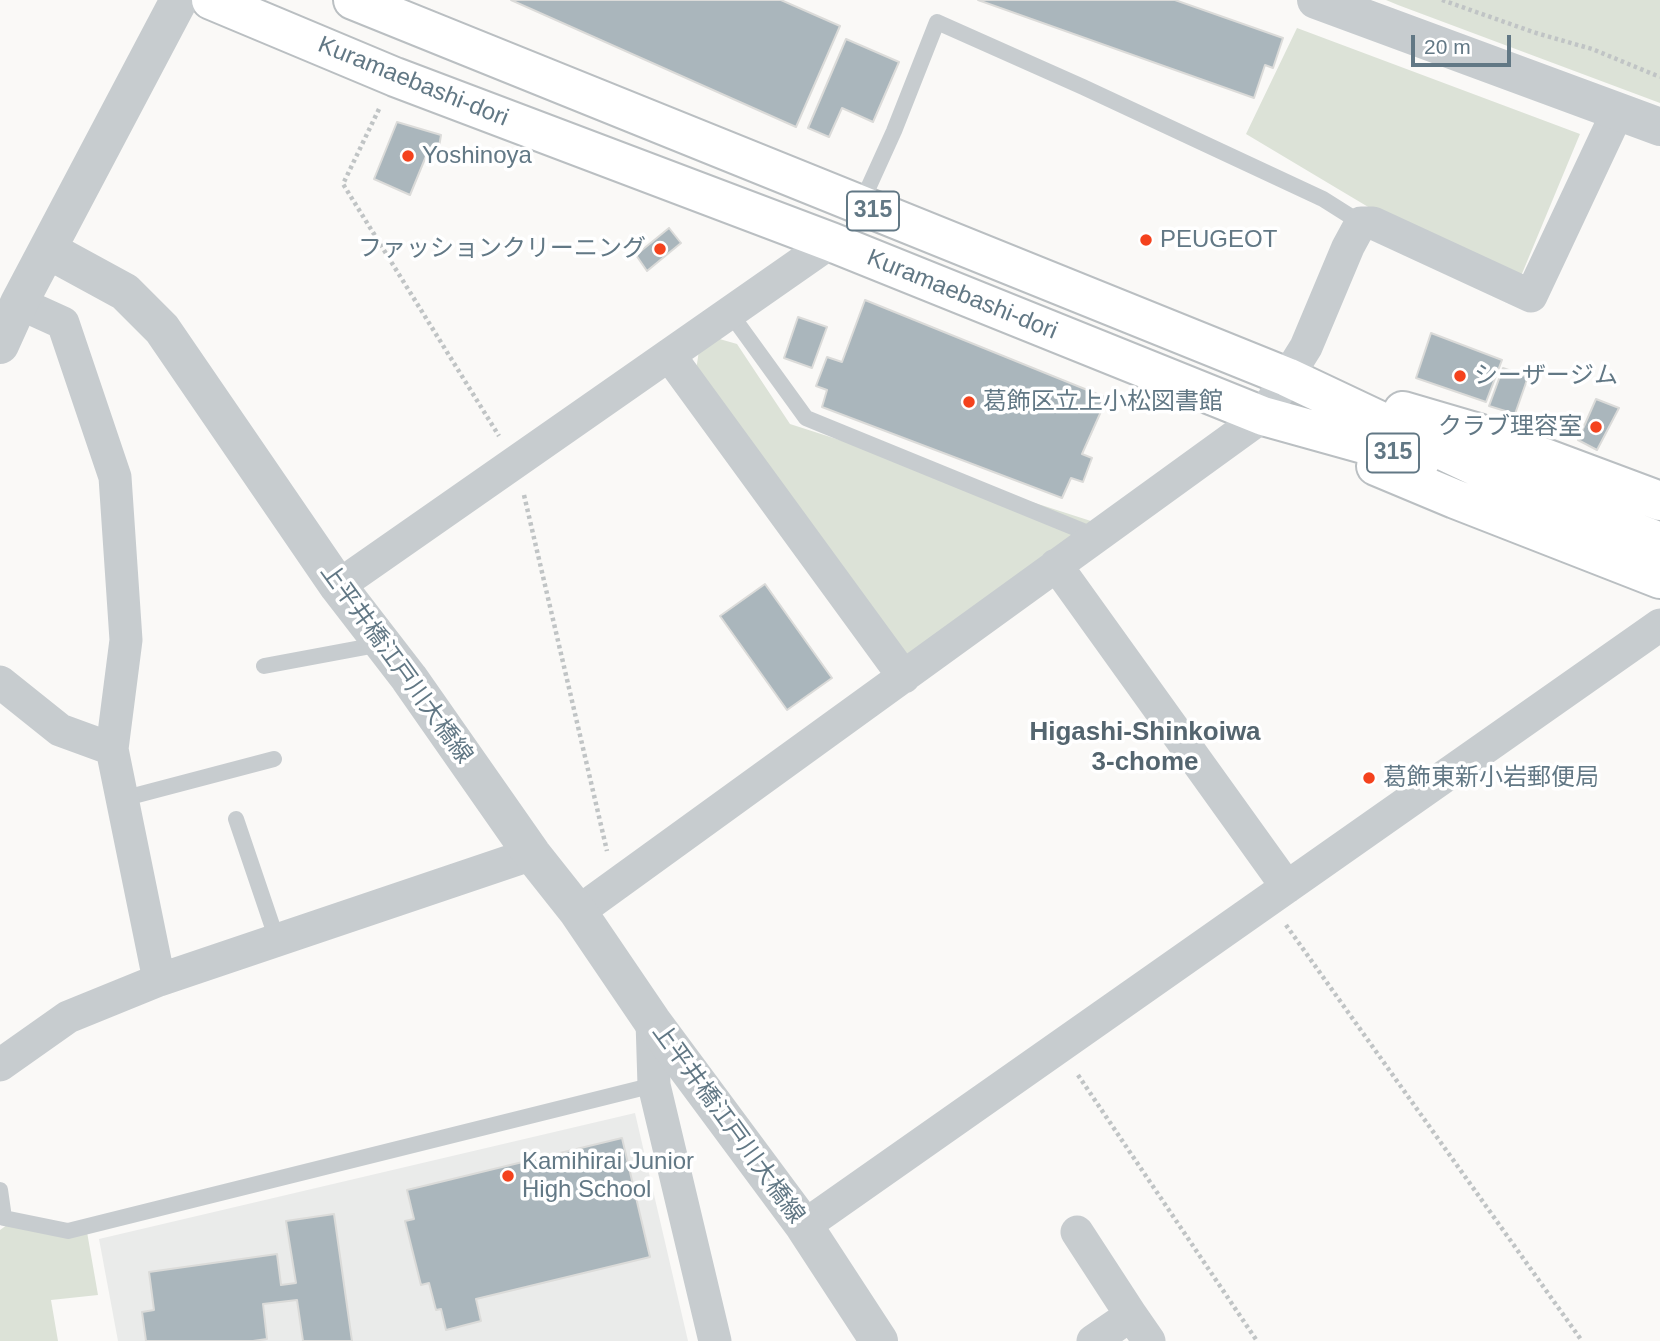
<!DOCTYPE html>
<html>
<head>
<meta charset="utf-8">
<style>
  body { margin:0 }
  #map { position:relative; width:1660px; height:1341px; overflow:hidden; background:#faf9f7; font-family:Helvetica,sans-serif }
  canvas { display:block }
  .scale { position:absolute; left:1411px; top:35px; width:100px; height:32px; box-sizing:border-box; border:4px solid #627885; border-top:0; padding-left:9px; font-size:21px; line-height:24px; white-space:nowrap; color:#627885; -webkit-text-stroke:5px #fff; paint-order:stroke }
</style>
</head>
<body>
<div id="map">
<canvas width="1660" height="1341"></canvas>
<div class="scale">20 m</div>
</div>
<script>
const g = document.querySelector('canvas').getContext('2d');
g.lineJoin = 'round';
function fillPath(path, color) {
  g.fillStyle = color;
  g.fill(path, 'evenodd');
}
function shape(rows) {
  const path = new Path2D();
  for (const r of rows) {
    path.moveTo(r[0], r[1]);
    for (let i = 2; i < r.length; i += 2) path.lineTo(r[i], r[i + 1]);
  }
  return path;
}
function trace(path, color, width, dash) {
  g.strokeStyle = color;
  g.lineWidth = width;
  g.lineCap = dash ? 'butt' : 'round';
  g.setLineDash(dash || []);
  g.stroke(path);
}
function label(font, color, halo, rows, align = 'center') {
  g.font = font + ' Helvetica,"Noto Sans JP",sans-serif';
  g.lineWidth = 7;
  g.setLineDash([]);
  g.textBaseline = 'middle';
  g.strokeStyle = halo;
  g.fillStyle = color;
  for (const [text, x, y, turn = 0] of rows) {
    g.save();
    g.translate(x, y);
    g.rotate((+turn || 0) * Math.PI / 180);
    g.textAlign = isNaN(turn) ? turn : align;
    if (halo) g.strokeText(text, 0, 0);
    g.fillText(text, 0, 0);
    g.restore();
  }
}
fillPath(shape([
  [635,1113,688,1341,118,1341,99,1239]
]), '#eaebea');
fillPath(shape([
  [1386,0,1660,0,1660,103,1398,5],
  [1297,28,1580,134,1521,276,1385,217,1246,134],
  [716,338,737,344,790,424,1094,522,904,672,696,371,699,350],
  [7,1225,87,1232,98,1295,51,1300,58,1341,0,1341,0,1230]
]), '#dce2d7');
const building = shape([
  [511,0,781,0,840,26,796,127,511,0],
  [978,0,1175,0,1283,38,1273,68,1265,65,1254,98,978,0],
  [846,39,899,62,873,122,842,108,829,137,808,128,846,39],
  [397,122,441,135,438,153,429,149,410,195,374,179,397,122],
  [669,228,681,243,647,271,636,255,669,228],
  [865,300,1107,398,1082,454,1092,458,1083,482,1071,478,1062,498,822,407,827,390,816,386,827,357,842,362,865,300],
  [798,317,827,327,812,368,784,358,798,317],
  [1431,333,1502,360,1486,402,1416,378,1431,333],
  [1503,368,1528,377,1515,414,1489,406,1503,368],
  [1596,399,1619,408,1597,450,1578,440,1596,399],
  [765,584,832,678,787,710,720,616,765,584],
  [622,1138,650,1257,476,1299,481,1321,446,1330,441,1309,436,1310,429,1283,421,1285,405,1221,414,1219,407,1190,622,1138],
  [334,1214,352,1341,303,1341,297,1300,263,1304,267,1339,253,1341,146,1341,142,1312,154,1310,149,1272,277,1254,281,1285,296,1283,286,1221,334,1214]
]);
fillPath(building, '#aab6bc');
trace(building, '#dbdbd9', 2);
const primary = shape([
  [211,0,395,77,831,242,1263,416,1421,460],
  [353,0,1287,377,1524,489,1660,542],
  [1403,411,1478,433,1660,501],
  [1376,466,1455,499,1660,579]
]);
trace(primary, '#babfc2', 42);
trace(shape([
  [1442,0,1536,33,1592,49,1660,77],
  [379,109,343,184,499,436],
  [524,495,607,851],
  [1286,925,1582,1341],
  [1078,1075,1257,1341]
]), '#c0c4c5', 4.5, [3.5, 3.5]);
trace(shape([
  [860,206,894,131,937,22,1083,87,1323,199,1361,223],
  [730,313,806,418,1095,536],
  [264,666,382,644],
  [122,799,274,759],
  [236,819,277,940],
  [0,1190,4,1218,68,1231,654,1085]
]), '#c7cccf', 16);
trace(shape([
  [669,355,904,677],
  [1056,565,1287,887],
  [338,586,831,242],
  [0,682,60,730,112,749,126,640,115,477,63,323,19,303],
  [112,749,159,980],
  [578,912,1263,416,1306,347,1348,247,1361,223,1373,223,1531,296,1618,111],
  [652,1021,654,1085,715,1341],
  [0,1065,68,1017,159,980,532,854],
  [804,1226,1660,625],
  [1077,1232,1131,1315],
  [1093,1341,1131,1315,1149,1341]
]), '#c7cccf', 33);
trace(shape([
  [1316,0,1660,127],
  [48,250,125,292,162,329,338,586,409,678,532,854,578,912,652,1021,804,1226,879,1341],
  [0,345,19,303,179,0]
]), '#c7cccf', 38);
trace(primary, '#fff', 38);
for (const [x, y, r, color] of [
  [408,156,7,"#f4421d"],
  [1146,240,7,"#f4421d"],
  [660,249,7,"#f4421d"],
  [1460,376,7,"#f4421d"],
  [969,402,7,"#f4421d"],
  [1596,427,7,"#f4421d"],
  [1369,778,7,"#f4421d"],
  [508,1176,7,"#f4421d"]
]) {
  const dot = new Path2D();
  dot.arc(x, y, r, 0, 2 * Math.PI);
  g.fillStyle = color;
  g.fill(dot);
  trace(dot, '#fff', 2.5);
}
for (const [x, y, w] of [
  [873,211,52],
  [1393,453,52]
]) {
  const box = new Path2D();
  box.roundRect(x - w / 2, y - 19.5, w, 39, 5);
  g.fillStyle = '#fff';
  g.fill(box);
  trace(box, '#627885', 2);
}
label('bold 23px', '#627885', null, [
  ["315",873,211],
  ["315",1393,453]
]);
label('24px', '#627885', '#fff', [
  ["Kuramaebashi-dori",413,82,22],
  ["Kuramaebashi-dori",962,295,22],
  ["上平井橋江戸川大橋線",396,664,54],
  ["上平井橋江戸川大橋線",728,1124,54]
]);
label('24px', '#627885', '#fff', [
  ["Yoshinoya",422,156],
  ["PEUGEOT",1160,240],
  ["ファッションクリーニング",646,249,"right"],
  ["シーザージム",1474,376],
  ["葛飾区立上小松図書館",983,402],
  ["クラブ理容室",1582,427,"right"],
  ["葛飾東新小岩郵便局",1383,778],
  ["Kamihirai Junior",522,1162],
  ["High School",522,1190]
], 'left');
label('bold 26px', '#54656f', '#fff', [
  ["Higashi-Shinkoiwa",1145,733],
  ["3-chome",1145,763]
]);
</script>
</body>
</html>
